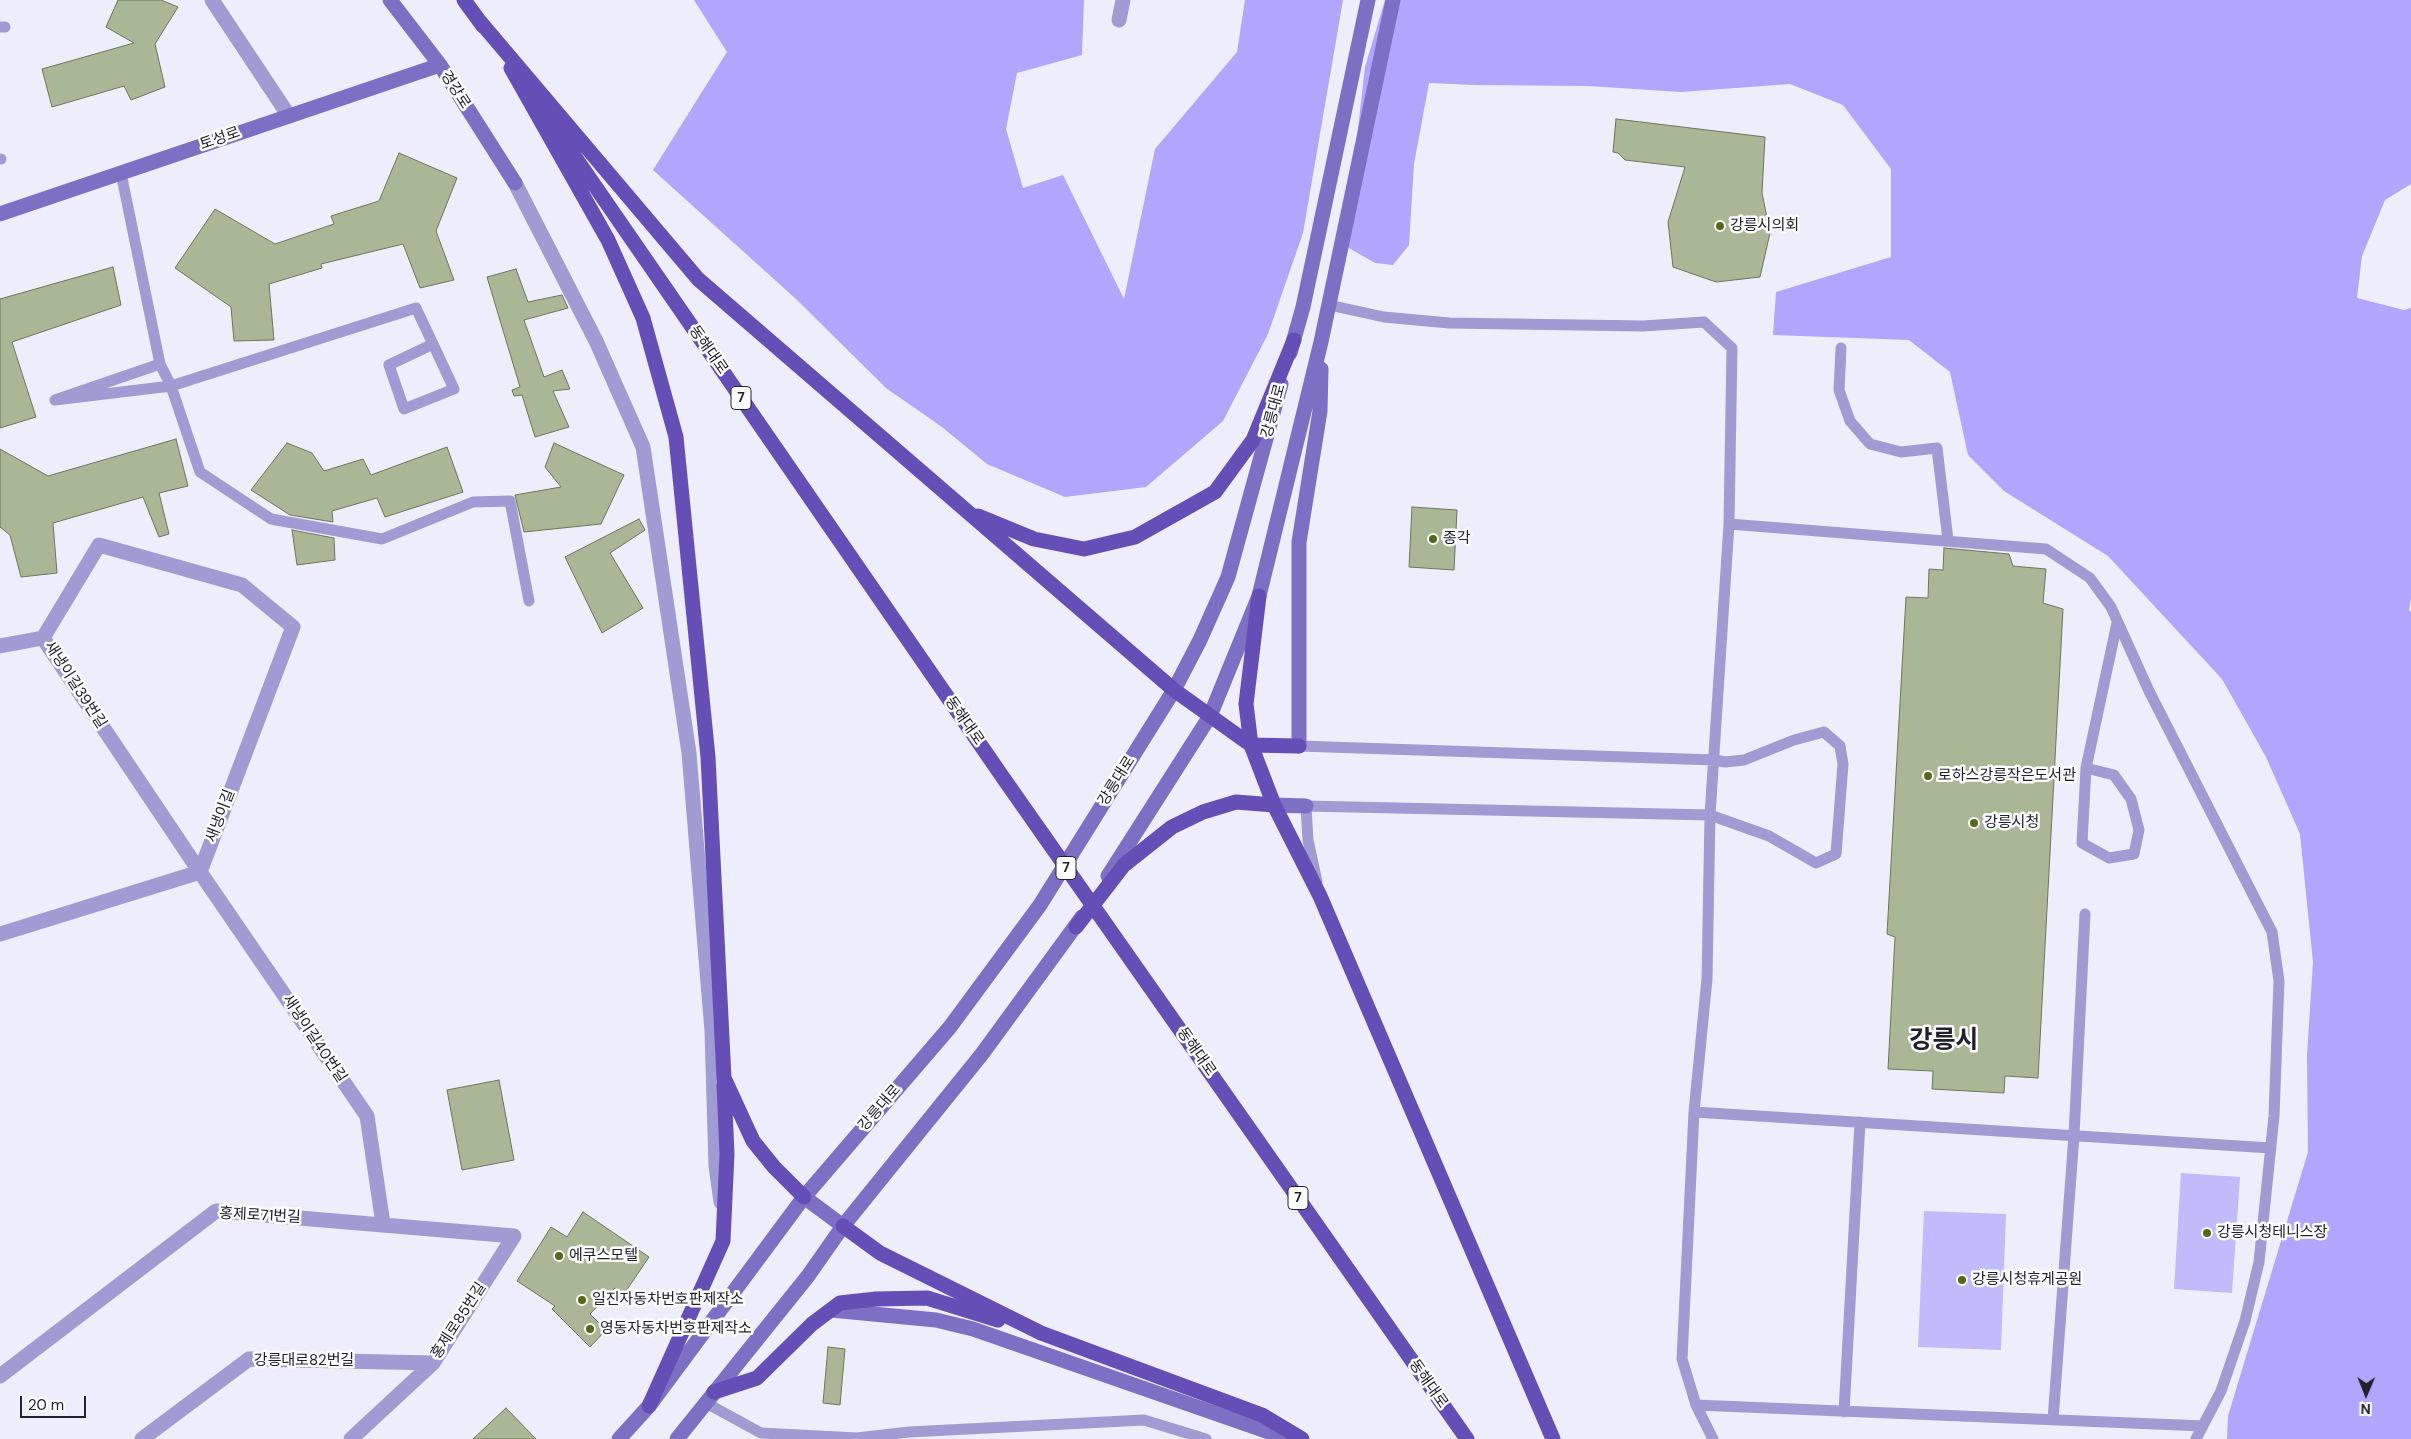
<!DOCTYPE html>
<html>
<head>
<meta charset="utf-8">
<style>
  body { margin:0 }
  #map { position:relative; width:2411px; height:1439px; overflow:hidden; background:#eeedfb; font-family:"DM Sans",sans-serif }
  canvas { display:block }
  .north { position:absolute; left:2341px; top:1369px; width:50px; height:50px; -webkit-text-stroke:4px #fcfcfc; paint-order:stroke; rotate:181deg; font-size:14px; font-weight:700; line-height:20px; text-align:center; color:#22202d }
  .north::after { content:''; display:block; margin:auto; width:18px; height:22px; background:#22202d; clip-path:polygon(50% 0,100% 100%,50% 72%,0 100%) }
  .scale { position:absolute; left:20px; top:1396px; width:66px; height:22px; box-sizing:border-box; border:2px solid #22202d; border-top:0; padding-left:6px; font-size:15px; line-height:18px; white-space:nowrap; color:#22202d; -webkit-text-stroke:4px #fcfcfc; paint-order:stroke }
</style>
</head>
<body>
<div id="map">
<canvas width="2411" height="1439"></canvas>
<div class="north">N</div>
<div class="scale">20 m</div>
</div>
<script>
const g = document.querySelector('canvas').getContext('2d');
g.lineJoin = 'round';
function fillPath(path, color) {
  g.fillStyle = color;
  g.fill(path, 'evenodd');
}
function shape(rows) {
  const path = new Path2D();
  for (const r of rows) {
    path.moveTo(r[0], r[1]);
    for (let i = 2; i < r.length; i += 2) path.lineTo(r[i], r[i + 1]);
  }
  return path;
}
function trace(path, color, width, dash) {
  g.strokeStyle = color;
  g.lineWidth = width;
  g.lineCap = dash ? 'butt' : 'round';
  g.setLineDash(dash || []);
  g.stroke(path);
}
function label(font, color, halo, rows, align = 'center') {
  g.font = font + ' "DM Sans","Noto Sans KR",sans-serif';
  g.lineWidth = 5;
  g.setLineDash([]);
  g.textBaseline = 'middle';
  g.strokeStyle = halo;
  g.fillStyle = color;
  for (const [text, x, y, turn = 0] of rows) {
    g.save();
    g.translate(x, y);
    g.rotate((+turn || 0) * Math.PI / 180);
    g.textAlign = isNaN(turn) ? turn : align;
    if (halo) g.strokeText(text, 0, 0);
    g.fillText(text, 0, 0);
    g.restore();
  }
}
fillPath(shape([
  [2181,1173,2240,1177,2232,1293,2174,1289],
  [1924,1211,2006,1214,2001,1350,1918,1347]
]), '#c1bafb');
fillPath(shape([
  [694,0,1084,0,1082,55,1017,73,1006,129,1023,188,1063,175,1124,299,1155,149,1237,52,1245,0,1343,0,1303,233,1268,334,1223,421,1146,487,1065,497,987,464,942,427,886,388,796,299,653,170,727,52],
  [1385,0,2411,0,2411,184,2385,200,2362,256,2357,298,2404,310,2411,308,2411,599,2409,610,2411,612,2411,1439,2227,1439,2228,1416,2308,1152,2307,1056,2313,962,2300,834,2266,757,2222,679,2108,556,2004,491,1968,455,1950,372,1909,340,1773,335,1776,292,1891,257,1891,169,1843,105,1790,84,1681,92,1588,86,1475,85,1429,83,1414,164,1409,245,1393,265,1375,263,1342,244,1352,181,1365,67]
]), '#b1a5fe');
const building = shape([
  [118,0,161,0,178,7,155,44,165,87,131,100,124,86,52,107,42,69,134,43,106,27,118,0],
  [1616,119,1765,137,1762,193,1770,233,1760,277,1716,282,1673,267,1668,222,1685,167,1625,160,1618,153,1613,152,1616,119],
  [399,153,457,178,436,231,454,280,420,288,403,244,321,264,322,268,269,284,274,340,234,341,231,307,175,268,215,209,275,244,334,224,331,216,379,201,399,153],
  [113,267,121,305,12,342,36,417,0,428,0,299,113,267],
  [516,269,528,302,562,295,568,308,524,320,544,377,562,370,570,389,553,391,569,427,535,437,522,395,514,396,512,390,520,387,487,277,516,269],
  [176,439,188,486,159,493,169,534,159,537,143,497,53,523,57,573,21,577,10,535,0,527,0,449,48,476,176,439],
  [287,443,312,453,324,471,363,459,371,475,447,447,463,492,385,517,377,498,332,511,333,522,290,515,251,490,287,443],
  [554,443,624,475,601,524,524,532,515,495,561,487,545,467,554,443],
  [1412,507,1457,510,1454,570,1409,567,1412,507],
  [639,519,645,530,610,553,643,608,602,633,565,557,639,519],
  [292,530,334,538,335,560,297,565,292,530],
  [1944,548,2009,554,2013,566,2046,569,2043,603,2063,609,2038,1078,2005,1076,2004,1093,1932,1089,1933,1071,1888,1069,1895,937,1887,934,1906,597,1928,598,1929,569,1943,570,1944,548],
  [499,1080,514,1160,462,1170,447,1090,499,1080],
  [583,1212,649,1257,624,1294,615,1288,590,1314,606,1330,590,1347,552,1309,555,1306,517,1281,551,1227,567,1237,583,1212],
  [828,1347,845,1349,840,1405,823,1403,828,1347],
  [506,1408,536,1439,473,1439,506,1408]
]);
fillPath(building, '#aab796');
trace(building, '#6b7758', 1);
trace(shape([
  [0,27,5,27],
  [0,159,1,159],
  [121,173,160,364,55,400,171,386,200,472,271,519,382,539,473,502,510,501,529,601],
  [1329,305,1384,317,1449,323,1643,326,1704,322,1732,348,1729,524,1710,815,1707,979,1694,1112,1682,1359,1696,1405,1713,1439],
  [1841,348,1839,390,1850,421,1870,444,1901,452,1937,448,1948,540],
  [160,364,171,386,416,308,433,344,454,389,404,409,389,365,433,344],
  [1729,524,2046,549,2090,578,2111,607,2149,691,2272,932,2279,981,2274,1116,2259,1262,2245,1321,2221,1391,2196,1439],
  [1299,746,1715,760,1725,762,1744,760,1794,740,1824,732,1840,746,1843,764,1836,854,1816,863,1769,836,1710,815,1306,806,1308,840,1317,882],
  [2086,768,2114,775,2131,799,2139,830,2134,854,2109,858,2082,843,2086,768,2117,623],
  [1694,1112,2271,1148],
  [706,1403,761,1433,857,1438,909,1432,1144,1420,1206,1439],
  [1696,1405,2203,1426],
  [1844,1412,1860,1122],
  [2053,1420,2074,1135,2085,914]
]), '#a19bd4', 11);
trace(shape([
  [212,0,289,116],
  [1119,20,1123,0],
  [515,183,596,341,643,447,689,753,712,1031,716,1166,721,1202],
  [0,646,43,638],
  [0,934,200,872,293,627,242,585,99,545,43,638,200,872,367,1116,383,1224],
  [0,1376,216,1211,514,1236,433,1363,351,1439],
  [142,1439,249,1359,433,1363]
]), '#a19bd4', 15);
trace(shape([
  [390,0,440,65,515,183],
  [0,214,440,65],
  [1290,353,1303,307,1368,0],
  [1299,746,1299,542,1320,411,1321,369],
  [1274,805,1306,806],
  [1108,876,1210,716,1259,596,1321,342,1393,0],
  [804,1197,843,1226],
  [831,1310,936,1320,973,1329,1289,1439],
  [619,1439,649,1406,804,1197,950,1027,1040,905,1174,690,1200,640,1228,577,1281,384],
  [677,1439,808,1276,843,1226,982,1054,1082,917]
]), '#7d70c4', 15);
trace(shape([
  [464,0,483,26],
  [477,18,698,279,1174,690,1251,745,1274,805,1320,896,1553,1439],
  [511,68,608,240,643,318,676,437,708,757,724,1078,753,1141,774,1167,804,1197],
  [537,102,1004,779,1467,1439],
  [978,516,1034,539,1084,549,1135,537,1215,492,1253,440,1294,340],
  [1259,596,1246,704,1251,745,1299,746],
  [1076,927,1124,865,1172,827,1203,812,1236,802,1274,805],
  [843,1226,880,1253,1041,1333,1262,1415,1302,1439],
  [714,1392,757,1378,812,1324,840,1303,876,1299,927,1298,998,1320],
  [649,1406,723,1241,727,1154,724,1085]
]), '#654fb7', 15);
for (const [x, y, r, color] of [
  [1720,226,5,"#526919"],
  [1433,539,5,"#526919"],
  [1928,776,5,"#526919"],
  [1974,823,5,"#526919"],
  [2207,1233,5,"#526919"],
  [559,1256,5,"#526919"],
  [1962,1280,5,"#526919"],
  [582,1300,5,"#526919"],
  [590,1329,5,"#526919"]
]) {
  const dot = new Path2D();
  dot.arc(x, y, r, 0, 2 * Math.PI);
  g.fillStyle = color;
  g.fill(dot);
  trace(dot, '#fcfcfc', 2);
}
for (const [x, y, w] of [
  [741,398,20],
  [1066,868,20],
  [1298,1198,20]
]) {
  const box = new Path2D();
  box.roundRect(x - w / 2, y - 11.5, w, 23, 4);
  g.fillStyle = '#fcfcfc';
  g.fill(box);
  trace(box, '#22202d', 1);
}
label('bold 14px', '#22202d', null, [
  ["7",741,398],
  ["7",1066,868],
  ["7",1298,1198]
]);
label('15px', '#22202d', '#fcfcfc', [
  ["경강로",455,90,57],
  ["토성로",220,139,-19],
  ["동해대로",708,350,55],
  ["강릉대로",1274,411,-75],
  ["새냉이길39번길",75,685,57],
  ["동해대로",964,721,55],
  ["강릉대로",1117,781,-58],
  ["새냉이길",221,816,-69],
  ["새냉이길40번길",314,1039,56],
  ["동해대로",1196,1052,55],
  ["강릉대로",880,1108,-49],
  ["홍제로71번길",260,1216,3],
  ["홍제로85번길",459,1321,-57],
  ["강릉대로82번길",304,1361],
  ["동해대로",1428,1384,55]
]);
label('15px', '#22202d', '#fcfcfc', [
  ["강릉시의회",1730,226],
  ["종각",1443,539],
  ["로하스강릉작은도서관",1938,776],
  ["강릉시청",1984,823],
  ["강릉시청테니스장",2217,1233],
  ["에쿠스모텔",569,1256],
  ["강릉시청휴게공원",1972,1280],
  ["일진자동차번호판제작소",592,1300],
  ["영동자동차번호판제작소",600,1329]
], 'left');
label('bold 25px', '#22202d', '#fcfcfc', [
  ["강릉시",1944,1041]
]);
</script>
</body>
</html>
